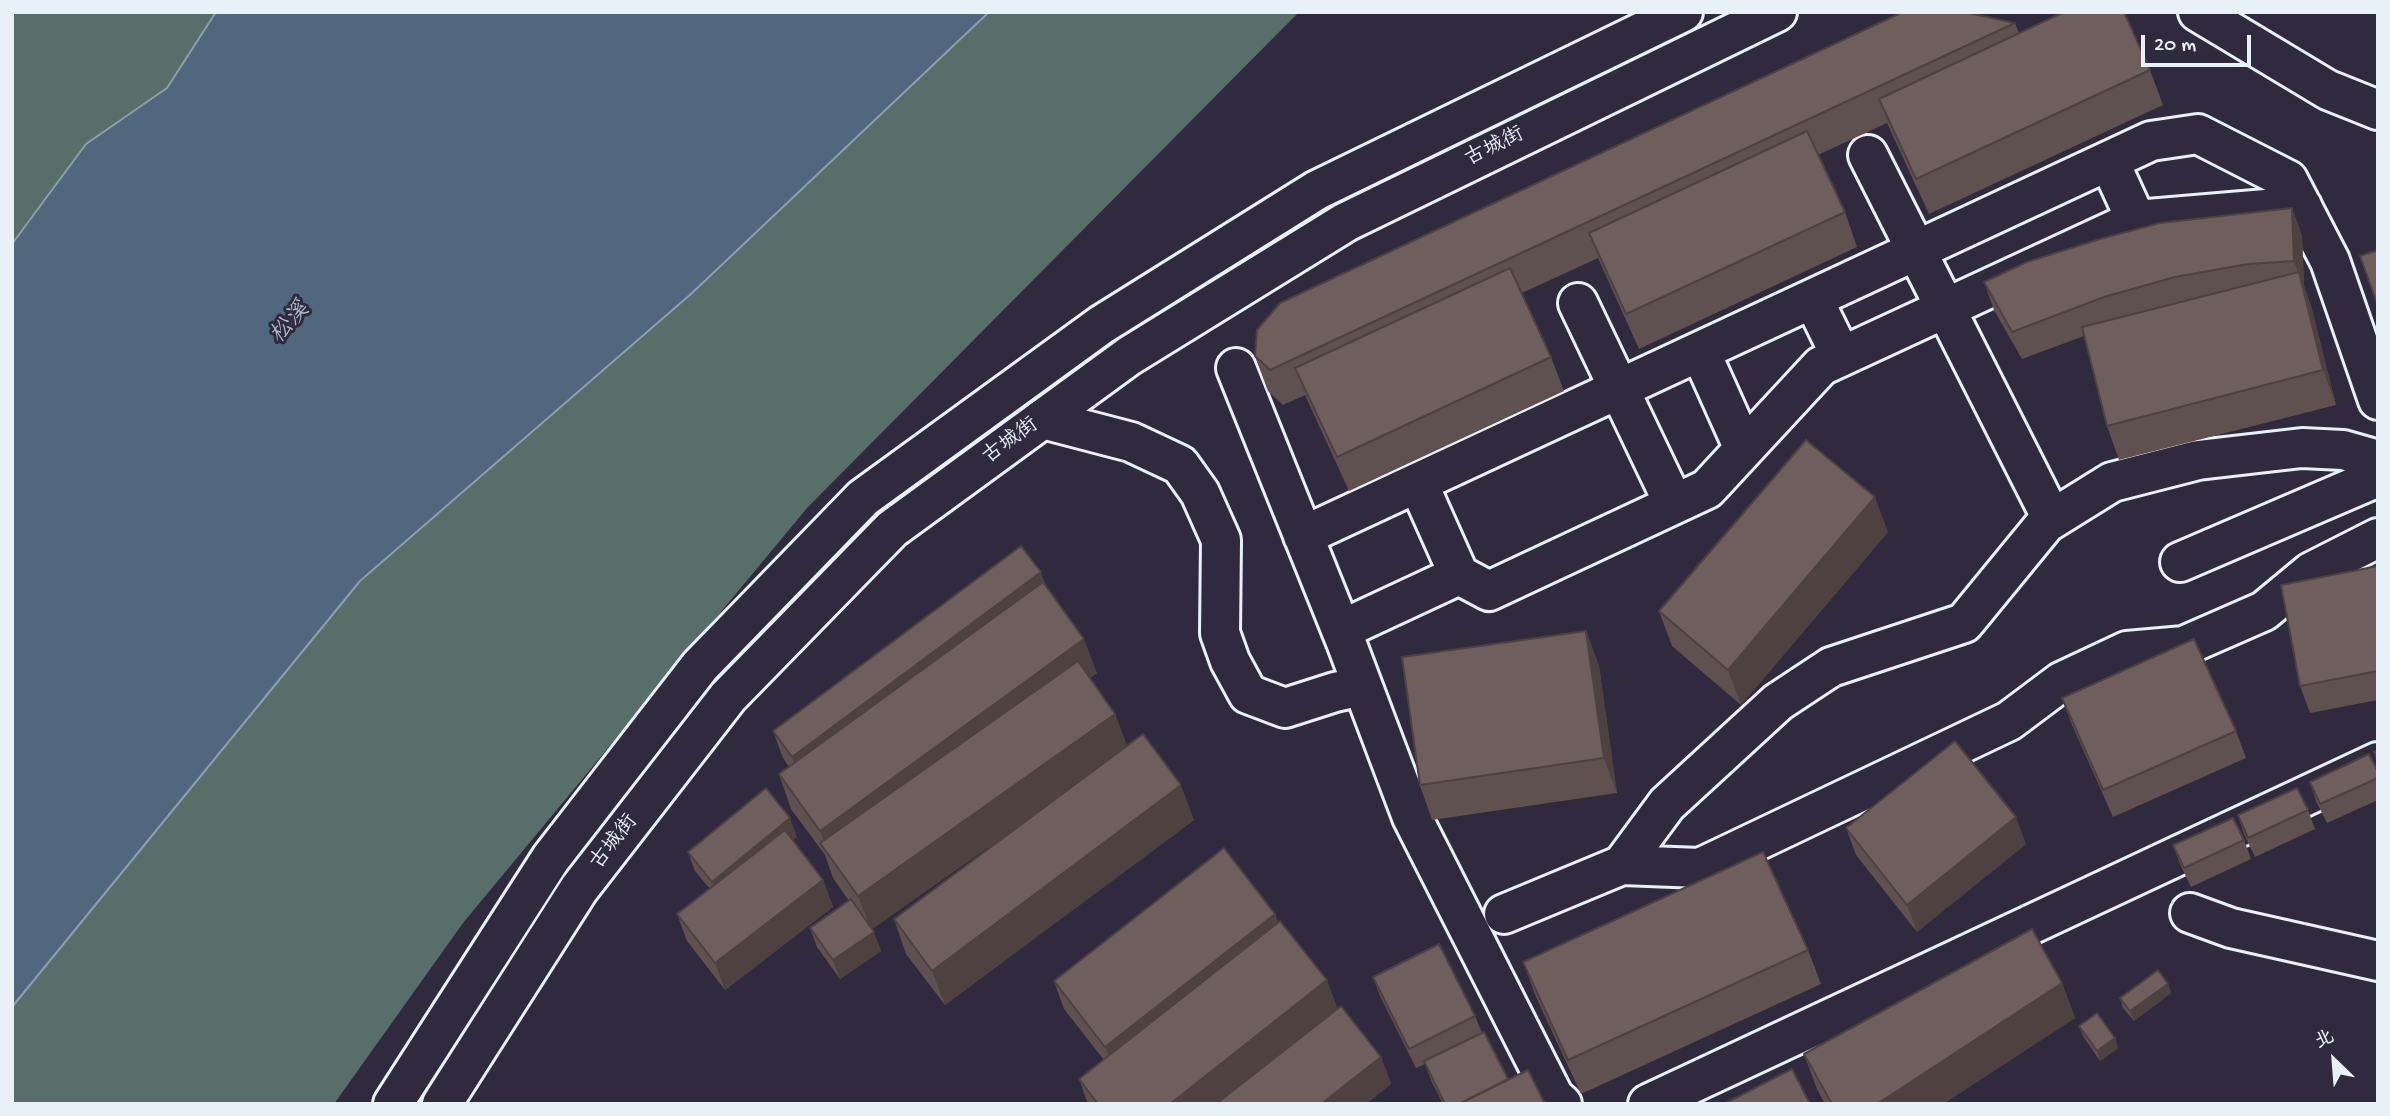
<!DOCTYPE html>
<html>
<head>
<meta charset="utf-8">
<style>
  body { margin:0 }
  #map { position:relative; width:2390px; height:1116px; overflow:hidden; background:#2f2a3d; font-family:"Gochi Hand","LXGW WenKai TC",sans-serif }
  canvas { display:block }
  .frame { position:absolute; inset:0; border:14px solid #e8f1f8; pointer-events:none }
  .north { position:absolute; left:2299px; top:1025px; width:70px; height:70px; -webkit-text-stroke:5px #2f2a3d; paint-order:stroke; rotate:335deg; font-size:19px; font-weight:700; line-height:28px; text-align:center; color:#e8f1f8 }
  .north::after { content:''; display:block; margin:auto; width:24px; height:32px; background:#e8f1f8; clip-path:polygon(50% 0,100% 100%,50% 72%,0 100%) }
  .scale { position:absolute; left:2141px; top:35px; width:110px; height:32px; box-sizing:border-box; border:4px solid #e8f1f8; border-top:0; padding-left:9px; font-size:21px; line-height:24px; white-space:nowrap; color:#e8f1f8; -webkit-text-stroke:5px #2f2a3d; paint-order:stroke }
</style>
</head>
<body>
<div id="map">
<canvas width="2390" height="1116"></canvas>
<div class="frame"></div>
<div class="north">北</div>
<div class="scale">20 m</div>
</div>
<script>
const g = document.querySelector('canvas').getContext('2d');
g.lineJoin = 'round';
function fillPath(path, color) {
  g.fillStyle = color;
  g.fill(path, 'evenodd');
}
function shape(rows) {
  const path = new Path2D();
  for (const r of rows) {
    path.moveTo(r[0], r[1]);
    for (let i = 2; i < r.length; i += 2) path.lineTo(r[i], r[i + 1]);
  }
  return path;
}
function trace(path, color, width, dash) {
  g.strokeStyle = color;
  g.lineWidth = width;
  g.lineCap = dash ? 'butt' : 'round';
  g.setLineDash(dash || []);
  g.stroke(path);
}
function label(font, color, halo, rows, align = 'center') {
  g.font = font + ' "Gochi Hand","LXGW WenKai TC",sans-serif';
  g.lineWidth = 6;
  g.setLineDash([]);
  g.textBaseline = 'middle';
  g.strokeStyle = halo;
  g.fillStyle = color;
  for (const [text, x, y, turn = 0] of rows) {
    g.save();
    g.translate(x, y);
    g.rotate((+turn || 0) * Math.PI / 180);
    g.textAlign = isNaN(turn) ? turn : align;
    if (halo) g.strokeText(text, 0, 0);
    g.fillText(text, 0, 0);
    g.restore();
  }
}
fillPath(shape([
  [12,12,216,12,167,88,86,144,12,244],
  [989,12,1299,12,807,508,463,923,334,1104,12,1104,12,1007,360,581,692,293]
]), '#586e68');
const water = shape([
  [216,12,989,12,692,293,360,581,12,1007,12,244,86,144,167,88,216,12]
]);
fillPath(water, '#51677d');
trace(water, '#8d9eae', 2);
const minor = shape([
  [2198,12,2328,90,2378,110],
  [1868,155,2052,519],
  [2109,161,2136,220],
  [1813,299,1841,356],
  [1578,303,1674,504],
  [1700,351,1744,449],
  [1236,368,1346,642,1412,817,1554,1097,1562,1104],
  [1043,419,1131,442,1180,465,1200,493,1221,540,1220,633,1230,661,1248,694,1285,708,1335,692,1362,686],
  [1418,483,1459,575],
  [1303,536,2151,141,2198,134,2288,180,2330,261,2378,400],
  [2180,562,2378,477],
  [1341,630,1459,575,1489,591,1707,489,1821,366,2136,220,2302,206],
  [1622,865,1667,804,1778,702,1831,667,1964,623,2046,523,2112,482,2198,460,2302,448,2343,450,2378,460],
  [2190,913,2231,928,2378,961],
  [1504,914,1622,865,1700,868,2009,721,2061,682,2127,651,2184,646,2264,611,2311,572,2378,538],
  [1648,1104,2378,762]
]);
const major = shape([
  [393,1104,551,858,700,666,863,498,1101,325,1317,190,1683,12],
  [442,1104,579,889,728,697,892,529,1129,356,1346,222,1777,12]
]);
trace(minor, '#e8f1f8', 44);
trace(major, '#e8f1f8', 44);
trace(minor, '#2f2a3d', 38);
trace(major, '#2f2a3d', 38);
fillPath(shape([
  [2015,23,2019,33,2150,70,2163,105,1929,214,1887,123,1818,155,1845,212,1857,247,1639,349,1598,258,1522,293,1551,357,1564,391,1349,491,1305,395,1283,405,1268,391,1255,356],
  [2292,208,2302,236,2304,286,2311,306,2336,405,2119,460,2107,426,2084,336,2022,359,1994,310,1984,282],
  [1888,532,1741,705,1672,646,1659,611],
  [2378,566,2378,700,2310,713,2300,686],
  [1045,585,1097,673,1090,678,1115,714,1127,746,1194,820,945,1005,906,954,894,919,1037,813,872,929,881,951,840,979,817,947,810,928,849,901,833,878,825,855,791,809,779,774,789,767,783,758,773,731],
  [1586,631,1599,666,1617,793,1432,820,1420,785],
  [2062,698,2236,731,2246,758,2113,817,2072,725],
  [2378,772,2378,800,2327,823,2316,801,2310,782],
  [2308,810,2315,829,2255,857,2244,834,2238,815],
  [1846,828,2026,844,1917,932,1856,855],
  [797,837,793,840,823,880,833,907,725,990,687,941,677,914,710,889,695,871,688,852],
  [2244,840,2251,859,2191,887,2180,864,2173,845],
  [1275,914,1278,922,1337,1009,1381,1057,1391,1084,1366,1104,1088,1104,1079,1079,1104,1060,1064,1009,1054,981],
  [1808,950,1821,984,1581,1094,1536,997,1523,962],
  [1373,977,1475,1016,1482,1033,1508,1079,1545,1104,1443,1104,1431,1080,1425,1064,1416,1068,1380,996],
  [2062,983,2075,1018,1943,1104,1825,1104,1817,1089,1804,1054],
  [2168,984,2171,993,2134,1021,2123,1008,2120,998],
  [2079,1026,2115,1038,2118,1048,2100,1061,2083,1036]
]), '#5f514f');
fillPath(shape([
  [2292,208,2302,236,2304,286,2311,306,2336,405,2323,370,2300,278,2294,261],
  [1875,497,1888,532,1741,705,1728,670],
  [1041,572,1051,600,802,785,792,757],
  [1586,631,1599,666,1617,793,1604,758],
  [1084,639,1097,673,836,864,829,855,820,831],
  [1115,714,1128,748,871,930,858,896],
  [1181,785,1194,820,945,1005,932,971],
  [2016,817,2026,844,1917,932,1907,905],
  [790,818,797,837,719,900,712,882],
  [823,880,833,907,725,990,715,963],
  [1275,914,1285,941,1115,1074,1105,1047],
  [874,932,881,951,840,979,833,960],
  [1327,980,1340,1015,1227,1104,1170,1104],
  [2062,983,2075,1018,1943,1104,1877,1104],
  [2168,984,2171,993,2134,1021,2130,1011],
  [2115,1038,2118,1048,2100,1061,2097,1051],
  [1381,1057,1391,1084,1366,1104,1321,1104]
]), '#4d4240');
const building = shape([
  [1903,12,1964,12,2015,23,1270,370,1255,356,1257,330,1280,303,1903,12],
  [2064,12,2124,12,2150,70,1916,179,1879,99,2064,12],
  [1807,131,1845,212,1626,314,1589,233,1807,131],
  [2292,208,2294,261,2248,264,2175,277,2104,297,2012,332,1984,282,2027,262,2100,239,2160,223,2292,208],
  [2378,250,2378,306,2360,256,2378,250],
  [1510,268,1551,357,1337,457,1295,368,1510,268],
  [2299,272,2323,370,2107,426,2082,327,2299,272],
  [1806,440,1875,497,1728,670,1659,611,1806,440],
  [1021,546,1041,572,792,757,773,731,1021,546],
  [2378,566,2378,671,2300,686,2281,585,2378,566],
  [1043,582,1084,639,820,831,779,774,1043,582],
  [1586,631,1604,758,1420,785,1402,657,1586,631],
  [2194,639,2236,731,2103,790,2062,698,2194,639],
  [1078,661,1115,714,858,896,820,843,1078,661],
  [1143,734,1181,785,932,971,894,919,1143,734],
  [1955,741,2016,817,1907,905,1846,828,1955,741],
  [2378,750,2378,761,2374,752,2378,750],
  [2369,754,2378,772,2378,778,2320,804,2310,782,2369,754],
  [766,788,790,818,712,882,688,852,766,788],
  [2297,788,2308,810,2248,838,2238,815,2297,788],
  [2233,818,2244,840,2184,868,2173,845,2233,818],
  [785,830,823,880,715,963,677,914,785,830],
  [1224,848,1275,914,1105,1047,1054,981,1224,848],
  [1763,852,1808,950,1568,1060,1523,962,1763,852],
  [851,899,874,932,833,960,810,928,851,899],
  [1280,921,1327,980,1170,1104,1098,1104,1079,1079,1280,921],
  [2032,929,2062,983,1877,1104,1832,1104,1804,1054,2032,929],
  [1439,944,1475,1016,1409,1049,1373,977,1439,944],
  [2158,970,2168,984,2130,1011,2120,998,2158,970],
  [1341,1006,1381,1057,1321,1104,1216,1104,1341,1006],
  [2097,1013,2115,1038,2097,1051,2079,1026,2097,1013],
  [1484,1032,1508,1079,1459,1104,1445,1104,1424,1061,1484,1032],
  [1792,1069,1810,1104,1724,1104,1792,1069],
  [1528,1070,1545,1104,1459,1104,1528,1070]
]);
fillPath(building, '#6e5e5c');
trace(building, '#4d4240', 2);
label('21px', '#e8f1f8', '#2f2a3d', [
  ["古城街",1495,148,-26],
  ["古城街",1011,442,-36],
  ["古城街",615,843,-52]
]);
label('italic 23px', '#acbac7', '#2f2a3d', [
  ["松溪",291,324,-48]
]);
</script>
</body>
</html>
